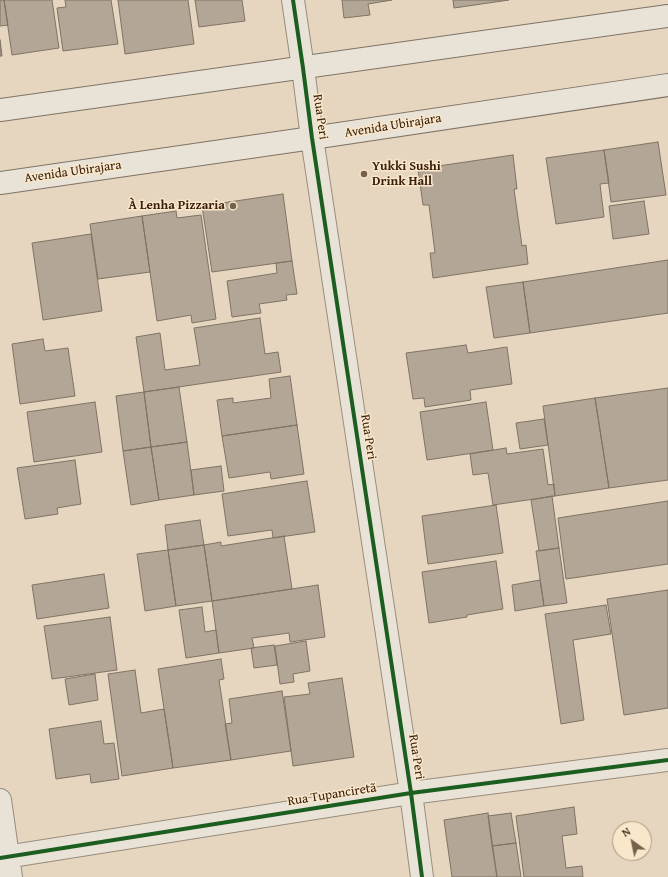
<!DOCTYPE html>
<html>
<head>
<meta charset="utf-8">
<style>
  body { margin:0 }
  #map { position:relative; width:668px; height:877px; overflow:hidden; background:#e6d6bf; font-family:"Gentium Book Plus",serif }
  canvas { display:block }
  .north { position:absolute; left:612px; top:821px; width:40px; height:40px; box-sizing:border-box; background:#f9e7cb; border:1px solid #ad977f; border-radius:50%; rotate:327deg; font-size:11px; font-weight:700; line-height:16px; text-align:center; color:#3a200c }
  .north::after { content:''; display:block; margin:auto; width:14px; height:18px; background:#76604b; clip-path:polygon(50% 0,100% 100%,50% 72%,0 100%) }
</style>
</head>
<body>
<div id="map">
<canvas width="668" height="877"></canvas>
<div class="north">N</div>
</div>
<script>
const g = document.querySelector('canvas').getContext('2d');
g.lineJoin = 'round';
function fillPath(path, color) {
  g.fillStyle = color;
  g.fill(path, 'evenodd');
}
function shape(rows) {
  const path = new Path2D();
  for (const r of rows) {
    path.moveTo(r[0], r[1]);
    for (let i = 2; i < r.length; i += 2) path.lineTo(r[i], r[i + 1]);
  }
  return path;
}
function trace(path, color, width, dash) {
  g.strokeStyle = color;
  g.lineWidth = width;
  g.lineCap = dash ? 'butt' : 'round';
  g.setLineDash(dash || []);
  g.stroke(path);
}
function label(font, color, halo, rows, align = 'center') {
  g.font = font + ' "Gentium Book Plus",serif';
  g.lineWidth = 3;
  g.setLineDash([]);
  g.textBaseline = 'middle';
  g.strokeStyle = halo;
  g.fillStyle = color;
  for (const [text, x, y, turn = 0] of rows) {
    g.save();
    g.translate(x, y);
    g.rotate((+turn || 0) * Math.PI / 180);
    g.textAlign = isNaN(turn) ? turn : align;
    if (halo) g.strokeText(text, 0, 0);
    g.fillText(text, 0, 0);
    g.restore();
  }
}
const building = shape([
  [0,0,4,0,8,25,0,26,0,0],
  [4,0,52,0,59,48,12,55,4,0],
  [65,0,111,0,118,44,63,51,57,8,66,7,65,0],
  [118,0,188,0,194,44,125,54,118,0],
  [195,0,242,0,245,21,199,27,195,0],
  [342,0,392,0,368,4,370,15,344,18,342,0],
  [453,0,509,0,454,8,453,0],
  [0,40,2,56,0,56,0,40],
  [658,142,666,195,611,202,604,150,658,142],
  [604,150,609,183,600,184,604,217,556,224,546,158,604,150],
  [513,155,517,189,514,189,522,246,526,245,528,264,433,278,430,253,435,253,429,205,423,205,418,169,513,155],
  [283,194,292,261,212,272,202,206,283,194],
  [644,201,649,234,613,239,609,206,644,201],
  [176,211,177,218,201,215,216,319,192,323,191,315,157,321,142,216,176,211],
  [142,216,150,272,98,279,90,224,142,216],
  [91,234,102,311,43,320,32,243,91,234],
  [668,260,668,313,530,333,523,282,668,260],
  [292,261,297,294,286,295,287,300,259,304,261,313,232,317,227,281,277,273,276,263,292,261],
  [523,282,530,333,494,338,486,287,523,282],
  [260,318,265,354,278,352,281,372,144,392,136,337,160,333,165,370,200,365,194,328,260,318],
  [43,339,45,351,68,348,75,396,20,404,12,344,43,339],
  [466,345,468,353,507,347,512,384,470,390,471,400,425,407,424,398,413,399,406,353,466,345],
  [290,376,297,425,222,436,217,400,233,398,233,403,271,398,269,379,290,376],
  [179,387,187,442,151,447,144,392,179,387],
  [668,388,668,480,609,488,595,398,668,388],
  [144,392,151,447,123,451,116,396,144,392],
  [595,398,609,488,555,496,543,406,595,398],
  [95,402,102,452,34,462,27,412,95,402],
  [486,402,493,450,427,460,420,412,486,402],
  [544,419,548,445,520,449,516,423,544,419],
  [297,425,304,474,271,479,270,472,229,478,222,436,297,425],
  [187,442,194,495,159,500,151,447,187,442],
  [151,447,159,500,131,505,123,451,151,447],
  [506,448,507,454,543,449,548,485,554,484,555,496,493,505,488,473,473,475,470,454,506,448],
  [75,460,81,504,57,508,58,514,25,519,17,468,75,460],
  [221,466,224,491,194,495,191,470,221,466],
  [307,481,315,532,273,538,272,530,228,536,222,494,307,481],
  [552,496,559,548,539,551,531,500,552,496],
  [668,501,668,564,566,579,558,518,668,501],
  [496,505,503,553,428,564,422,516,496,505],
  [200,520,204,545,168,550,165,525,200,520],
  [284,536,292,589,212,601,204,545,221,542,221,546,284,536],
  [204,545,212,601,176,606,168,550,204,545],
  [559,548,567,603,544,606,536,551,559,548],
  [168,550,176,606,145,611,137,554,168,550],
  [496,561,503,609,467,615,467,617,429,623,422,572,496,561],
  [104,574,109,608,37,619,32,585,104,574],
  [540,580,544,606,515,611,512,585,540,580],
  [318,585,325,637,290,642,289,633,252,638,254,648,219,653,212,601,318,585],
  [668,590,668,708,624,715,607,599,668,590],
  [606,605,611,634,573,640,584,720,561,724,545,614,606,605],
  [202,607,205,632,216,630,219,653,186,658,179,610,202,607],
  [110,617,117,670,52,679,44,626,110,617],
  [306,641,310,671,293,674,294,682,280,684,275,646,306,641],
  [274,645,277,665,254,668,251,648,274,645],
  [221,659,224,679,219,680,231,760,173,768,158,669,221,659],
  [135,670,141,713,164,709,173,768,122,776,108,674,135,670],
  [95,674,98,700,69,705,65,679,95,674],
  [342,678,354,757,293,766,284,697,310,694,308,683,342,678],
  [282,691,291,751,231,760,225,724,232,723,229,699,282,691],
  [101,721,104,744,114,743,119,779,91,783,90,774,56,779,49,729,101,721],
  [574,807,577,834,562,836,566,868,582,866,583,877,524,877,516,816,574,807],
  [488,813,497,877,452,877,444,820,488,813],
  [511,813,516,843,492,846,488,816,511,813],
  [516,843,521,877,497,877,492,846,516,843]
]);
fillPath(building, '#b3a696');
trace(building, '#7f7365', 1);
const minor = shape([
  [293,0,303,68,312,138,411,793,422,877],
  [0,800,11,877],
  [0,858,411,793,668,760]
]);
const secondary = shape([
  [0,110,668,16],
  [0,183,312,138,668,85]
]);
trace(minor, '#988c7c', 24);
trace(secondary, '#7f7365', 24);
trace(minor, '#e9e2d6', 22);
trace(secondary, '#e9e2d6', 22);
trace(shape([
  [293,0,303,68,312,138,411,793,422,877],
  [0,858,411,793,668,760]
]), '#1b5e20', 4);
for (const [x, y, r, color] of [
  [364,174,4,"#76604b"],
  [233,206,4,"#76604b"]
]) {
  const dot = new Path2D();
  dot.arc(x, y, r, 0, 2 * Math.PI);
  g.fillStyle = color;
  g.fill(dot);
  trace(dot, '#f9e7cb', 1.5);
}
label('13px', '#3a200c', '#f9e7cb', [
  ["Rua Peri",320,117,82],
  ["Avenida Ubirajara",393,126,-9],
  ["Avenida Ubirajara",73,172,-8],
  ["Rua Peri",368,437,81],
  ["Rua Peri",416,757,81],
  ["Rua Tupanciretã",332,795,-9]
]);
label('bold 13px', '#3a200c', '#f9e7cb', [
  ["Yukki Sushi",372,167],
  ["Drink Hall",372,182],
  ["À Lenha Pizzaria",225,206,"right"]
], 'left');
</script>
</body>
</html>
